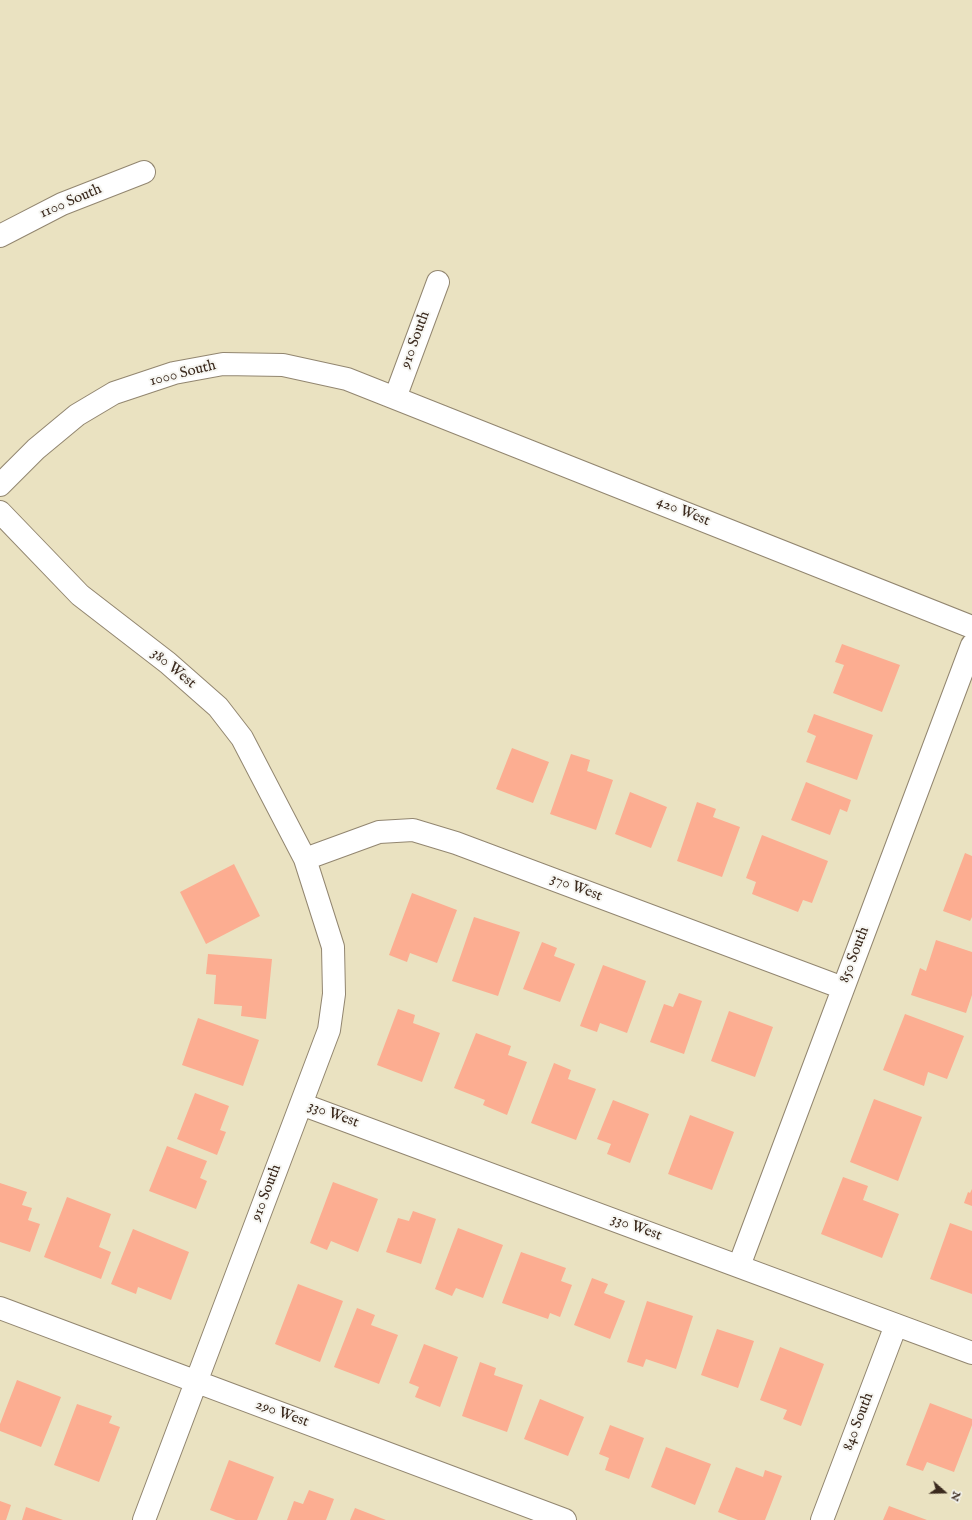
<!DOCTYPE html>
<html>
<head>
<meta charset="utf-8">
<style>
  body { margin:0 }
  #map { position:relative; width:972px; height:1520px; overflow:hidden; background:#eae2c1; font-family:"IM FELL English",serif }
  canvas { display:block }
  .north { position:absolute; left:924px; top:1472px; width:40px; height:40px; -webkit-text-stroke:3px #f6f6f2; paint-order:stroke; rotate:110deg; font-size:11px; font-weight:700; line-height:16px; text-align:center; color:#3b2a1e }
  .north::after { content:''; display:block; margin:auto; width:14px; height:18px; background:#3b2a1e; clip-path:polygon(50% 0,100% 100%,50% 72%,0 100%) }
</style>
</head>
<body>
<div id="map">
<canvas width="972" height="1520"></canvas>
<div class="north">N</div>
</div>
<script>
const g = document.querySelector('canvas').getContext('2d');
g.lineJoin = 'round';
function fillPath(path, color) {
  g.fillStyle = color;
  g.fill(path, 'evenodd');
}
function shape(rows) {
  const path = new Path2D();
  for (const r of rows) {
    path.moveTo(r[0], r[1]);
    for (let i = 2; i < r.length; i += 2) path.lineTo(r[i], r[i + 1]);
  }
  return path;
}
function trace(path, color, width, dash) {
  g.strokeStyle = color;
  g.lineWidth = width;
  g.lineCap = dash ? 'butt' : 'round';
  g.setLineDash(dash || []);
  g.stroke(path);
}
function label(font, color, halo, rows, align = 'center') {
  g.font = font + ' "IM FELL English",serif';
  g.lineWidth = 4;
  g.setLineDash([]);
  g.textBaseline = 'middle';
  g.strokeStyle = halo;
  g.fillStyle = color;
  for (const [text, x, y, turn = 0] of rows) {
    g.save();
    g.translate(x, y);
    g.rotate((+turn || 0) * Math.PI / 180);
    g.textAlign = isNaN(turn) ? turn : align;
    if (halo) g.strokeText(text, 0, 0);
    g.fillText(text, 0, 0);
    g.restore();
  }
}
fillPath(shape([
  [842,644,900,665,882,712,833,693,844,665,835,662],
  [814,714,873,735,857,780,806,762,816,736,807,732],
  [512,748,549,762,533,803,496,789],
  [571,754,590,760,587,771,613,780,596,830,550,814],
  [806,782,851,800,847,812,840,809,830,835,791,820],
  [630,792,667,807,651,848,615,834],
  [697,802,716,809,713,817,740,827,722,877,677,861],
  [762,835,828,861,812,903,803,900,798,912,752,894,756,882,746,878],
  [965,853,972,856,972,917,970,921,943,911],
  [234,864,260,916,206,944,180,892],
  [412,893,457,910,437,963,410,953,407,962,389,955],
  [474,917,520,932,498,996,452,981],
  [936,940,972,952,972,995,966,1013,911,995,920,968,926,971],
  [542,942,557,948,554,956,575,964,560,1002,523,989],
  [208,954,272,959,266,1019,241,1016,242,1006,214,1004,216,975,206,974],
  [603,965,646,981,627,1033,600,1023,597,1032,580,1026],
  [679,993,702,1001,684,1054,650,1042,664,1004,673,1007],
  [398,1009,415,1015,413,1023,440,1033,422,1082,377,1065],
  [729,1011,773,1027,755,1077,711,1061],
  [905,1014,964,1036,947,1079,928,1072,924,1086,883,1070],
  [198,1018,259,1040,243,1086,182,1065],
  [476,1033,511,1046,508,1055,527,1062,507,1115,483,1105,485,1100,454,1088],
  [554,1063,571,1070,568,1079,596,1089,576,1140,531,1123],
  [195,1093,229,1106,220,1130,226,1132,217,1155,177,1139],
  [874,1099,922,1117,898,1181,850,1162],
  [613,1100,649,1114,630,1163,607,1154,611,1144,597,1139],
  [690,1115,734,1132,712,1190,668,1174],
  [167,1146,207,1161,200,1178,207,1181,196,1209,149,1191],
  [843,1177,868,1186,863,1200,899,1214,882,1258,821,1234],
  [333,1182,378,1199,358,1252,331,1241,327,1250,310,1243],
  [0,1183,27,1192,22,1205,32,1208,28,1220,40,1224,30,1252,0,1242],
  [972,1189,972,1206,964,1203,968,1192,970,1193],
  [67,1197,111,1214,99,1247,111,1252,101,1279,44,1257],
  [413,1211,436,1219,421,1264,386,1252,398,1218,409,1221],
  [950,1223,972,1231,972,1294,930,1279],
  [458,1228,503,1245,483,1298,456,1288,452,1296,435,1289],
  [133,1229,189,1252,171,1300,138,1287,136,1294,111,1284],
  [521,1252,566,1268,561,1281,572,1285,560,1317,550,1313,548,1319,502,1303],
  [592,1278,608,1284,604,1293,625,1301,610,1339,574,1325],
  [298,1284,343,1301,320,1362,275,1344],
  [647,1301,693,1316,676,1369,646,1359,643,1367,627,1362],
  [357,1308,375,1315,371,1325,398,1335,379,1384,334,1367],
  [717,1329,754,1341,738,1388,701,1375],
  [424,1344,458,1357,440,1407,415,1397,419,1387,409,1383],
  [780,1347,824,1364,801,1426,783,1419,787,1410,760,1400],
  [480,1362,496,1368,494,1375,523,1385,507,1432,462,1416],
  [17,1380,61,1397,41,1447,0,1431,0,1424],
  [540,1399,584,1417,568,1456,524,1439],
  [930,1403,972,1419,972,1425,954,1472,927,1462,923,1471,906,1465],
  [77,1404,112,1416,109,1423,120,1427,99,1482,54,1465],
  [610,1425,644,1438,629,1479,605,1470,609,1458,599,1454],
  [666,1447,711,1464,695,1505,651,1487],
  [229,1460,274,1477,257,1520,236,1520,210,1510],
  [736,1467,763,1477,765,1470,782,1476,765,1520,738,1520,718,1512],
  [309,1490,334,1499,326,1520,287,1520,294,1501,303,1504],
  [0,1501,11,1505,6,1520,0,1520],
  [889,1506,927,1520,883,1520],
  [26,1507,63,1520,22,1520],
  [355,1508,386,1520,350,1520]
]), '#fcad91');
const minor = shape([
  [0,236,62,204,144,172],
  [395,398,438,282],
  [0,485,36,449,77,415,114,393,174,373,223,364,283,365,347,379,395,398,972,627],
  [0,512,80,595,168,663,218,707,242,738,305,859,333,947,334,994,329,1030,144,1520],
  [305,859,379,832,413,830,456,843,843,988],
  [301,1104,972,1353],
  [739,1266,972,645],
  [0,1308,565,1520],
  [822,1520,896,1325]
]);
trace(minor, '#928670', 24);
trace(minor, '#fff', 22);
label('15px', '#3b2a1e', '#f6f6f2', [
  ["1100 South",71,202,-23],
  ["910 South",416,340,-70],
  ["1000 South",183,374,-14],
  ["420 West",683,512,22],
  ["380 West",173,669,40],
  ["370 West",576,888,21],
  ["850 South",855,955,-69],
  ["330 West",333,1115,20],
  ["910 South",267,1193,-69],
  ["330 West",636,1228,20],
  ["290 West",282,1414,20],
  ["840 South",859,1422,-69]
]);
</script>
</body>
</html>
